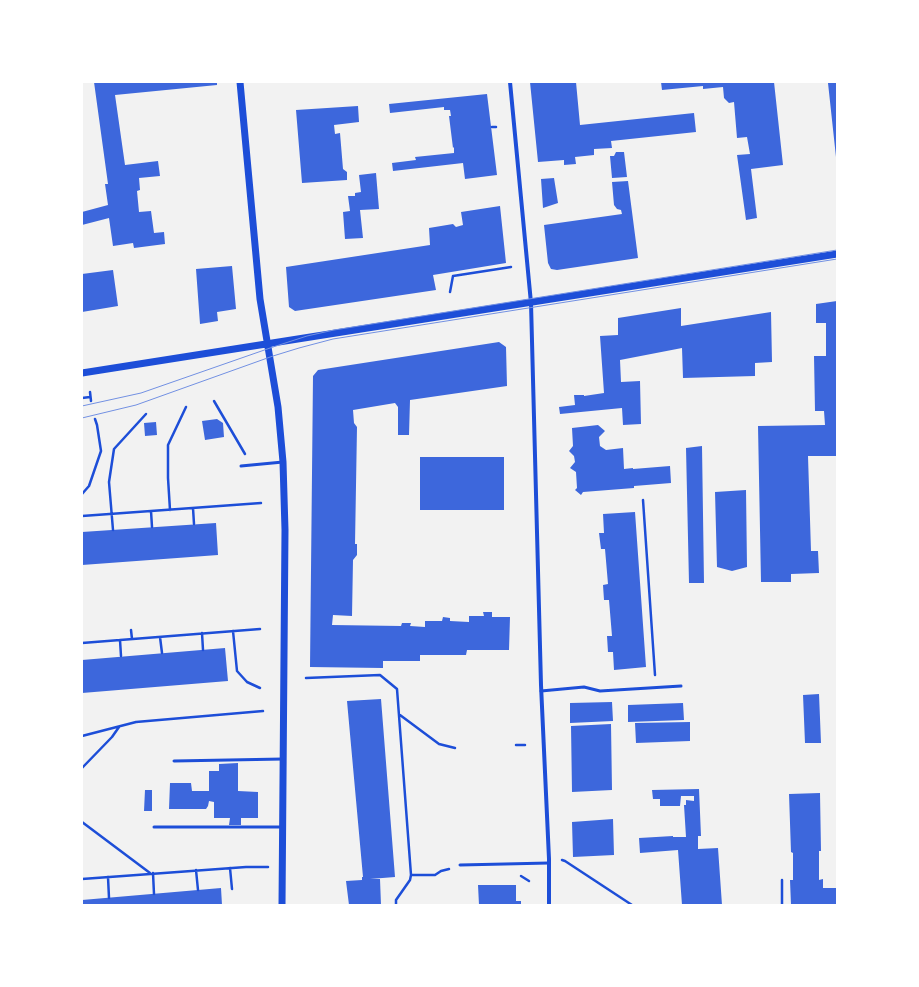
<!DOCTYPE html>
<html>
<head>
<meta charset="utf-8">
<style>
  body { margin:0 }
  #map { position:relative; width:919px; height:987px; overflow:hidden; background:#f2f2f2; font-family:Signika,sans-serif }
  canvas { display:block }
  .frame { position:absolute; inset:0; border:83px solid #fff; pointer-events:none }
</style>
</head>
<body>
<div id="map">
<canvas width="919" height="987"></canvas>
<div class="frame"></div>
</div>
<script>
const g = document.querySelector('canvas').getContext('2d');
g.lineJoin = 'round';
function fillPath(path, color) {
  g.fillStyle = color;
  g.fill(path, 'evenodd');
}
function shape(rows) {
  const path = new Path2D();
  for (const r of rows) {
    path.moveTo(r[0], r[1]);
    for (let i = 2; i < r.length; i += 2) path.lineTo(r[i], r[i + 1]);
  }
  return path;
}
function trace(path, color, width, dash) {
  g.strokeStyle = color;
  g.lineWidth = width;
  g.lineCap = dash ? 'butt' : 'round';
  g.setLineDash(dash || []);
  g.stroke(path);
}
fillPath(shape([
  [94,82,217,82,217,85,115,95,125,165,158,161,160,176,139,178,140,190,137,191,139,212,151,211,154,233,164,232,165,244,134,248,133,243,113,246,109,218,82,225,82,212,108,205,105,184,108,184],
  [530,82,576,82,580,125,694,113,696,132,611,141,612,148,594,149,594,155,575,157,576,164,564,165,564,160,538,162],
  [661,82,774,82,783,165,751,169,757,218,746,220,737,155,750,154,747,137,737,138,734,102,729,103,724,98,723,87,703,89,703,86,662,90],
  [835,82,837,82,837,157,836,157,828,83],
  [487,94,497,175,465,179,463,163,393,171,392,163,416,160,415,157,454,153,454,147,453,148,449,116,451,116,450,110,444,110,444,107,390,113,389,104],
  [358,106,359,122,334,125,335,134,340,133,343,169,347,172,347,180,302,183,296,110],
  [616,152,624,152,627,177,612,178,610,156,614,156],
  [376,173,379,209,360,210,363,238,345,239,343,212,350,211,348,196,355,196,355,193,361,192,359,175],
  [554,178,558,203,543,208,541,179],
  [628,181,638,258,557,270,551,269,548,263,544,225,622,214,621,210,617,209,614,205,612,182],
  [500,206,506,263,433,275,436,290,295,311,289,307,286,267,430,245,429,228,453,224,456,227,463,225,461,212],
  [232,266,236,309,217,312,218,321,200,324,196,269],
  [113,270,118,306,82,312,82,274],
  [837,301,837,456,808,456,811,551,818,551,819,573,791,574,791,582,761,582,758,426,825,425,824,411,815,411,814,356,826,356,826,323,816,323,816,304],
  [681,308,681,326,771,312,772,362,755,363,755,376,683,378,682,348,620,360,621,382,640,381,641,424,623,425,622,408,560,414,559,407,575,405,574,395,584,395,584,396,604,393,600,336,618,335,618,318],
  [499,342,506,347,507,386,410,400,409,435,398,435,398,407,395,403,353,410,354,423,357,427,355,544,357,544,357,555,353,560,352,616,333,615,332,625,401,626,402,623,411,623,410,626,425,627,425,621,442,621,443,617,450,618,450,621,469,622,469,616,484,616,483,612,492,612,492,617,510,617,509,650,467,650,466,655,420,655,420,661,383,661,383,668,310,667,313,376,318,370],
  [217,419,223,423,224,437,205,440,202,421],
  [156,422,157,435,145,436,144,423],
  [598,425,605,431,599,437,600,446,606,450,623,448,624,469,633,468,633,469,670,466,671,483,634,486,634,488,583,492,581,495,575,490,577,488,576,472,570,468,575,462,574,456,569,451,573,446,572,428],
  [702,446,704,583,689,583,686,448],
  [420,457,504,457,504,510,420,510],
  [746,490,747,567,732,571,717,567,715,492],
  [635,512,646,667,614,670,613,652,608,652,607,636,612,636,609,600,604,600,603,585,608,584,605,549,601,549,599,533,604,533,603,514],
  [216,523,218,555,82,565,82,532],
  [225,648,228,681,82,693,82,660],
  [819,694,821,743,805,743,803,695],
  [381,699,395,877,370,879,380,879,381,905,349,905,346,881,362,880,362,877,363,877,347,701],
  [612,702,613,721,570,723,570,703],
  [683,703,684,720,628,722,628,705],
  [690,722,690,741,636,743,635,723],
  [611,724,612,790,572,792,571,726],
  [238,763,238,791,258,792,258,818,241,818,241,825,229,825,230,818,214,818,214,802,209,801,208,806,206,809,169,809,170,783,191,783,192,791,209,791,209,771,219,771,219,764],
  [699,789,701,836,698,836,698,849,718,848,722,905,682,905,678,850,640,853,639,838,673,836,673,837,686,837,684,805,686,805,686,800,694,801,694,796,681,796,680,806,660,806,660,799,653,799,652,790],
  [145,790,152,790,152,811,144,811],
  [820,793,821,851,819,851,819,880,823,879,823,888,837,888,837,905,791,905,790,880,793,880,793,853,791,852,789,794],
  [613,819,614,855,573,857,572,822],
  [478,885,516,885,516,901,521,901,521,905,479,905],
  [221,888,222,905,82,905,82,900]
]), '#3d67dc');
trace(shape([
  [492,127,496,127],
  [450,292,453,276,511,267],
  [90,392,91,401],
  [82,398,90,397],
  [214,401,245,454],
  [82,494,89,486,101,451,97,425,95,419],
  [643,500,655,675],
  [193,508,194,524],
  [170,510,168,478,168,445,186,407],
  [151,511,152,527],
  [82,516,261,503],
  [113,530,109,482,114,449,146,414],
  [131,630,132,639],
  [233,631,237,671,247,682,260,688],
  [202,633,203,650],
  [160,637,162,653],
  [120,640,121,656],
  [82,643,260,629],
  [306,678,380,675,397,689,411,875,410,880,396,900,396,905],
  [400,715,439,744,455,748],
  [82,736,136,722,263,711],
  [516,745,525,745],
  [82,768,112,737,119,727],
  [82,822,150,873],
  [562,860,565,861,632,905],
  [230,868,232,889],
  [196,870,198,890],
  [153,873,154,894],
  [411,875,435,875,441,871,449,869],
  [521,876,529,881],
  [108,877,109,898],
  [82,879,246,867,268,867],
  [782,880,782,905]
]), '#1d4ed8', 2.5);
trace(shape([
  [241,466,283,462],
  [541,691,584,687,600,691,681,686],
  [174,761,283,759],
  [154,827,283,827],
  [460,865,549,863]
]), '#1d4ed8', 3);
trace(shape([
  [510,82,531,303,541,685,549,859,549,905]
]), '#1d4ed8', 4);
trace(shape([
  [240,82,260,299,278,407,283,462,285,530,282,905],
  [82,373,837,254]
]), '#1d4ed8', 7);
trace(shape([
  [82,406,141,393,273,347,307,336,334,330,837,250],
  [82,418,136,405,273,356,299,348,333,339,837,259]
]), '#7290e2', 1);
</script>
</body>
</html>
